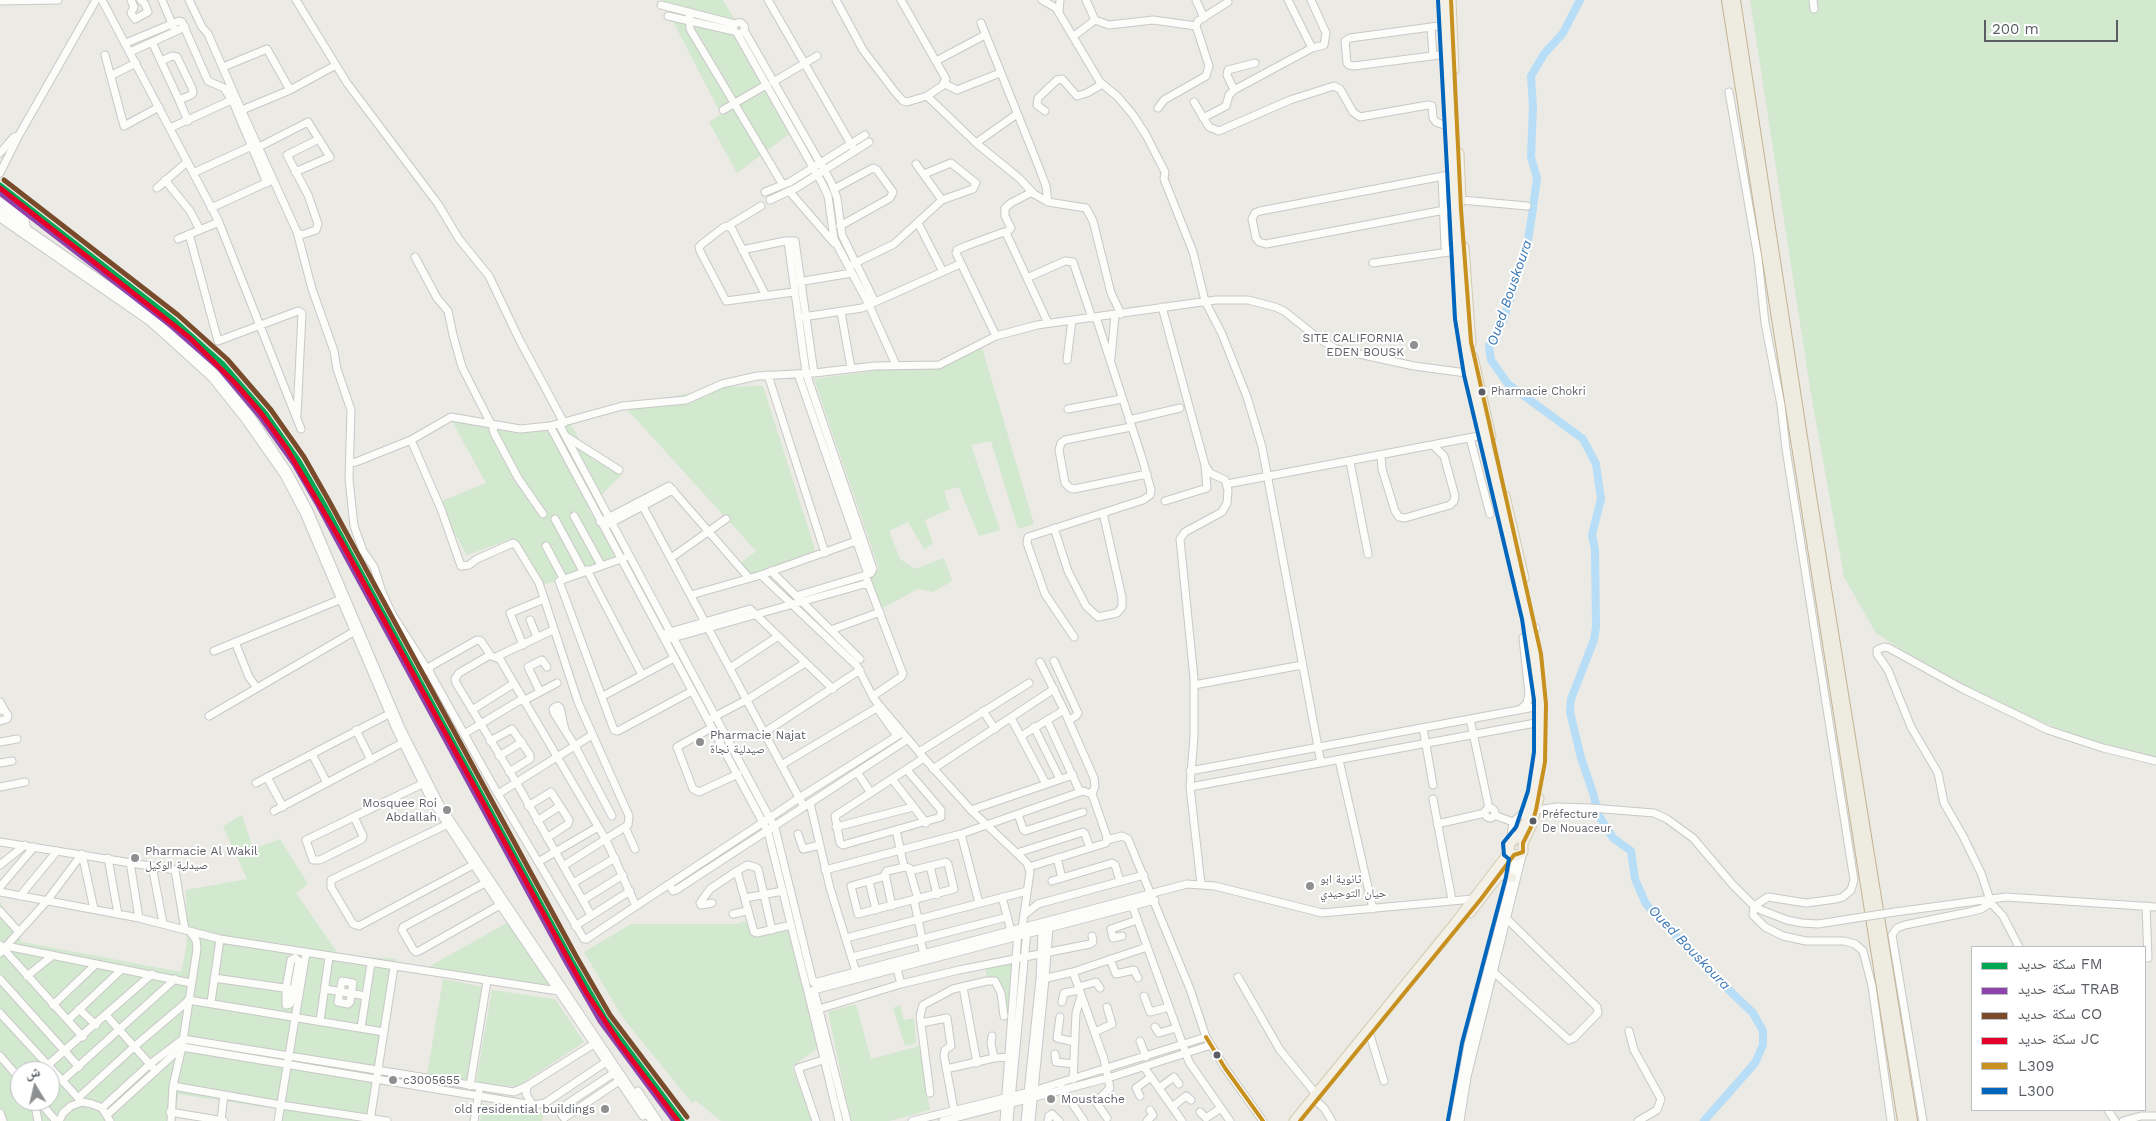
<!DOCTYPE html>
<html>
<head>
<meta charset="utf-8">
<style>
  body { margin:0 }
  #map { position:relative; width:2156px; height:1121px; overflow:hidden; background:#ebeae5; font-family:"Work Sans","Noto Naskh Arabic",sans-serif }
  canvas { display:block }
  .legend { position:absolute; left:1971px; top:946px; width:175px; height:165px; box-sizing:border-box; background:#fff; border:1px solid #bdbfc1; margin:0; padding:6px 9px; list-style:none; font-size:15px; color:#5a5e64 }
  .legend li { display:flex; align-items:center; gap:10px; height:25px }
  .legend b { width:25px; border:1px solid #bdbfc1 }
  .north { position:absolute; left:10px; top:1061px; width:50px; height:50px; box-sizing:border-box; background:#fff; border:1px solid #bdbfc1; border-radius:50%; rotate:351deg; font-size:14px; font-weight:700; line-height:20px; text-align:center; color:#5a5e64 }
  .north::after { content:''; display:block; margin:auto; width:18px; height:22px; background:#8d8f91; clip-path:polygon(50% 0,100% 100%,50% 72%,0 100%) }
  .scale { position:absolute; left:1984px; top:20px; width:134px; height:22px; box-sizing:border-box; border:2px solid #5a5e64; border-top:0; padding-left:6px; font-size:15px; line-height:18px; white-space:nowrap; color:#5a5e64; -webkit-text-stroke:4px #fff; paint-order:stroke }
</style>
</head>
<body>
<div id="map">
<canvas width="2156" height="1121"></canvas>
<ul class="legend">
<li><b style="height:6px;background:#00a651"></b>سكة حديد FM</li>
<li><b style="height:6px;background:#8e44ad"></b>سكة حديد TRAB</li>
<li><b style="height:6px;background:#7a4b2a"></b>سكة حديد CO</li>
<li><b style="height:6px;background:#e4002b"></b>سكة حديد JC</li>
<li><b style="height:6px;background:#c8901e"></b>L309</li>
<li><b style="height:6px;background:#0065bd"></b>L300</li>
</ul>
<div class="north">ش</div>
<div class="scale">200 m</div>
</div>
<script>
const g = document.querySelector('canvas').getContext('2d');
g.lineJoin = 'round';
function fillPath(path, color) {
  g.fillStyle = color;
  g.fill(path, 'evenodd');
}
function shape(rows) {
  const path = new Path2D();
  for (const r of rows) {
    if (r.length === 3) {
      path.moveTo(r[0] + r[2], r[1]);
      path.arc(r[0], r[1], r[2], 0, 2 * Math.PI);
      continue;
    }
    path.moveTo(r[0], r[1]);
    for (let i = 2; i < r.length; i += 2) path.lineTo(r[i], r[i + 1]);
  }
  return path;
}
function trace(path, color, width, dash) {
  g.strokeStyle = color;
  g.lineWidth = width;
  g.lineCap = dash ? 'butt' : 'round';
  g.setLineDash(dash || []);
  g.stroke(path);
}
function label(font, color, halo, rows, align = 'center') {
  g.font = font + ' "Work Sans","Noto Naskh Arabic",sans-serif';
  g.lineWidth = 4;
  g.setLineDash([]);
  g.textBaseline = 'middle';
  g.strokeStyle = halo;
  g.fillStyle = color;
  for (const [text, x, y, turn = 0] of rows) {
    g.save();
    g.translate(x, y);
    g.rotate((+turn || 0) * Math.PI / 180);
    g.textAlign = isNaN(turn) ? turn : align;
    if (halo) g.strokeText(text, 0, 0);
    g.fillText(text, 0, 0);
    g.restore();
  }
}
fillPath(shape([
  [662,0,723,0,759,61,792,132,737,173,709,122,721,114],
  [1750,0,2156,0,2156,762,2124,756,1964,689,1876,633,1844,577,1811,394],
  [981,344,1034,524,1018,529,991,441,971,445,1000,530,979,536,959,487,944,491,950,509,925,520,933,544,924,549,908,522,889,531,900,559,915,569,944,558,952,581,933,592,918,589,879,610,869,578,879,569,814,379,897,368,935,367],
  [763,386,816,553,755,578,740,563,756,551,624,406,722,387],
  [449,416,522,427,566,418,593,460,622,474,588,509,619,554,557,581,541,585,511,539,467,555,437,503,486,483],
  [242,815,253,849,280,839,308,884,296,893,339,955,397,959,388,1011,374,1121,275,1121,276,1109,178,1094,176,1121,0,1121,0,902,22,942,181,972,187,944,186,890,247,879,223,826],
  [20,1071,50,1071,50,1101,20,1101],
  [745,921,754,936,789,929,818,1048,792,1067,812,1121,721,1121,696,1101,692,1103,623,1018,584,952,631,924,736,924],
  [507,923,549,984,545,988,431,968,430,966],
  [1016,961,1011,1020,1004,1020,996,985,988,983,985,967],
  [443,979,483,987,468,1083,427,1075],
  [492,990,555,999,584,1042,517,1087,476,1082],
  [856,1004,871,1059,919,1046,930,1110,889,1121,851,1121,828,1012],
  [900,1005,904,1020,914,1018,916,1043,905,1046,893,1008],
  [483,1104,544,1113,542,1121,480,1121]
]), '#d2e8cf');
trace(shape([
  [1580,0,1563,33,1544,54,1531,76,1533,106,1531,157,1537,178,1532,215,1527,246,1503,321,1489,346,1491,360,1508,384,1583,439,1596,464,1601,499,1592,535,1595,550,1596,627,1594,640,1571,699,1570,712,1581,758,1593,793,1599,816,1613,838,1631,851,1635,879,1646,904,1708,970,1753,1013,1763,1031,1763,1045,1755,1063,1704,1121]
]), '#b7ddf7', 8);
const minor = shape([
  [102,0,218,220,301,429],
  [131,0,134,7,131,13,135,19,148,12,145,4,141,0],
  [162,0,173,26],
  [296,0,347,83,438,204,459,239,489,276,519,339,564,423],
  [768,0,855,151],
  [836,0,863,50,895,92,903,101,907,102,927,96,942,86,946,79,901,0],
  [1042,0,1056,8,1100,82,1099,86,1087,93,1077,96,1062,79,1057,80,1038,98,1037,105,1045,111],
  [1196,0,1204,18],
  [1288,0,1312,48],
  [1813,0,1814,9],
  [0,1,58,0],
  [661,5,735,24],
  [689,12,690,29,783,185],
  [1059,12,1060,0],
  [668,16,734,31],
  [1095,20,1109,25,1153,20,1196,26],
  [739,28,5.5],
  [981,23,1038,165,1046,186,1048,202],
  [1446,25,1350,38,1345,41,1347,63,1349,65,1354,66,1447,54],
  [1431,27,1433,56],
  [744,30,831,182,837,198,842,235,875,302],
  [737,33,823,185,828,196,834,239,869,305,896,365],
  [1074,36,1095,20,1086,0],
  [152,42,179,100,191,95,193,93,192,88,177,57,172,56,161,61],
  [126,43,179,21,182,22,208,81,224,88,233,102,267,183],
  [130,52,185,27],
  [105,55,124,126,159,107],
  [936,61,985,35],
  [223,67,267,49,290,90,242,110],
  [112,75,136,63],
  [773,82,817,56],
  [1100,82,1118,97,1133,115,1146,135,1165,172,1164,179,1193,252,1205,301,1222,334,1247,397,1262,447,1321,763],
  [945,84,957,90,1000,73],
  [290,90,336,65],
  [1234,90,1227,75,1228,70,1255,63],
  [1729,92,1758,258,1765,323,1781,405,1786,449,1854,880,1851,890,1843,897,1836,899,1806,903,1768,897,1754,906,1753,915,1765,927,1783,936,1806,941,1844,941,1855,944,1863,951,1872,986,1891,1121],
  [927,96,976,143,1019,178,1034,194,1048,202,1086,208,1093,221,1111,293,1121,314],
  [236,98,297,232,301,235,316,230,318,224,308,195,287,155,319,139],
  [179,100,188,121],
  [1194,102,1209,127,1219,131,1290,100,1334,86,1340,89,1353,112,1360,117,1428,105,1432,106,1433,118,1436,122,1452,128],
  [1158,108,1164,100,1206,76,1209,66,1196,26,1198,21,1228,2],
  [723,110,766,85],
  [1203,118,1226,106,1229,95,1234,90,1312,48,1324,45,1326,33,1311,0],
  [170,128,236,98,208,34,202,27,189,0],
  [976,143,1017,114],
  [259,147,308,122,330,157,295,172],
  [0,153,13,138,19,135],
  [0,173,19,135,96,0],
  [193,173,252,146],
  [924,174,951,163,976,183,973,189,942,200],
  [1454,174,1260,211,1255,213,1252,219,1256,238,1259,242,1266,244,1455,208],
  [1442,176,1445,247,1449,252,1458,252],
  [165,180,190,211,200,230],
  [157,188,187,162],
  [834,189,873,168,877,170,893,192,890,198,840,226],
  [765,192,790,182,865,135],
  [790,192,834,243],
  [770,200,796,188,869,142],
  [1461,200,1527,206],
  [0,201,25,220,27,230],
  [761,206,728,226,724,227,702,244,699,247,700,251,726,301,794,292],
  [211,208,270,181],
  [0,210,138,306,166,328,217,375,250,415,288,472,309,511,401,728,440,805,652,1121],
  [0,218,149,321,212,378,244,418,284,475,304,513,396,729,429,796,500,905,643,1116],
  [918,223,942,270],
  [728,226,732,229,766,296],
  [297,232,312,289,334,351,337,369,351,410,349,479,354,526,363,551,374,567,382,592,392,614,429,672],
  [1006,233,1011,228,1005,216,1005,208,1011,203,1032,192],
  [189,234,218,341,298,311,302,313,297,415],
  [178,239,219,222],
  [788,241,806,373,873,569,871,573,866,575,796,596],
  [742,250,785,241,795,241,814,373],
  [415,257,437,298,448,311,453,335,462,367,491,424],
  [1373,263,1449,252],
  [851,265,894,244,942,200,916,164],
  [1027,278,1065,261,1073,262,1092,318],
  [798,282,852,273],
  [1162,307,1205,465,1210,473,1225,480,1228,490,1227,503,1222,512,1185,532,1180,539,1194,678,1194,736,1190,787,1201,884],
  [841,312,851,368],
  [803,317,862,308,960,264],
  [996,336,956,253,957,250,966,246,1004,232,1007,235,1048,323],
  [1111,358,1115,315],
  [1067,360,1072,320],
  [798,374,868,574],
  [768,375,825,553],
  [1068,409,1122,399],
  [1129,420,1180,408],
  [559,424,775,828,813,982],
  [496,425,493,429,494,433,518,478,543,514],
  [550,426,768,832,806,985],
  [1131,427,1065,440,1061,443,1059,450,1065,483,1070,488,1074,489,1147,474],
  [567,437,619,470],
  [1470,438,1490,514],
  [411,440,441,509,461,566,469,565,477,559,513,543,516,545,539,583,578,702,629,816,628,825,563,866],
  [1381,456,1382,469,1395,511,1399,517,1405,518,1450,505,1454,501,1455,496,1444,456,1434,446],
  [1350,462,1368,554],
  [350,463,356,462,411,440,451,417,520,429,550,426,622,406,686,400,722,384,757,376,814,373,875,366,939,365,996,336,1037,325,1216,300,1248,300,1275,307,1284,311,1318,338,1336,349,1414,366,1474,374],
  [1227,484,1489,434],
  [640,501,804,807],
  [1165,501,1207,488,1205,466],
  [574,516,601,565],
  [555,519,583,571],
  [600,522,669,486,749,578],
  [609,524,673,490],
  [1054,528,1068,571,1086,606,1098,617,1117,613,1122,607,1122,597,1103,513],
  [546,546,563,578],
  [624,558,559,581,614,730,618,731,692,691],
  [671,558,726,519],
  [587,570,642,675],
  [771,571,860,659],
  [761,575,857,666,874,699,924,758,971,810,1027,863,1030,872,1022,928],
  [867,580,903,674,901,677,873,696],
  [691,595,761,575,859,540],
  [530,620,537,637],
  [831,630,880,612],
  [666,633,750,609,833,689],
  [1074,637,1045,594,1027,543,1028,537,1143,500,1150,495,1151,490,1142,458,1096,317],
  [669,639,868,583],
  [235,642,249,677,257,688],
  [523,645,510,613,544,599],
  [214,651,344,598],
  [490,655,459,673,455,679,456,683,516,782,591,915],
  [498,656,553,630],
  [1054,661,1078,713,1076,716,1069,720],
  [1040,662,1064,710,1094,778,1095,786,1092,794],
  [730,668,777,637],
  [1194,685,1302,665],
  [540,692,528,667,542,660,547,667],
  [603,696,674,658],
  [523,701,557,683],
  [0,702,5,711],
  [877,708,897,736],
  [1521,709,1527,703,1529,694,1523,638,1530,630,1536,628],
  [0,710,5,711,8,715,7,719,0,721],
  [472,710,513,684],
  [983,711,995,729],
  [209,716,355,631],
  [712,718,748,699,805,663],
  [1011,718,1046,784],
  [1470,719,1489,808],
  [1047,720,1080,792],
  [1034,727,1060,779],
  [711,728,677,747,693,789,699,792,738,774],
  [1423,728,1433,785],
  [356,730,371,760],
  [565,730,560,708,558,706,555,707,553,709,554,713,575,746,612,816],
  [765,732,860,670],
  [464,734,522,699],
  [1021,736,1064,710],
  [490,741,512,729,530,755,530,759,509,772],
  [0,742,17,739],
  [919,752,1029,683],
  [312,754,327,783],
  [499,756,522,742],
  [1339,760,1373,909],
  [0,763,12,761],
  [783,764,880,706],
  [933,769,1054,689],
  [907,770,941,810,941,817,843,845,840,843,835,816,924,758],
  [1190,771,1540,706],
  [857,772,871,793],
  [267,777,283,807],
  [892,779,926,823],
  [256,783,389,714],
  [0,787,25,782],
  [1190,787,1541,722],
  [498,794,592,735],
  [1433,799,1452,900],
  [810,803,830,888,856,972],
  [528,806,551,792,569,820,568,824,547,838],
  [1490,813,5],
  [971,810,1073,775],
  [1536,810,1557,807,1591,808,1654,813,1667,819,1693,838,1733,885,1754,906,1761,910,1787,920,1802,923,1818,924,1856,918],
  [274,811,402,743],
  [1018,814,1023,829,1025,831,1083,812],
  [1494,815,1513,822],
  [354,817,363,836,362,839,320,860,313,860,306,840,422,784],
  [537,821,560,806],
  [1437,824,1485,813],
  [446,825,331,880,331,887,353,924,359,926,473,865],
  [625,827,635,849],
  [836,827,913,807],
  [896,830,904,867],
  [798,834,803,849,820,845],
  [961,834,979,903],
  [1107,840,1122,836,1128,839,1190,989,1206,1037,1225,1068,1263,1121],
  [0,842,175,870,185,930],
  [1510,843,1513,822,1532,805],
  [1017,853,1083,832,1085,834,1090,848],
  [108,858,118,914],
  [1057,858,1062,878],
  [130,862,139,918],
  [538,862,598,827],
  [0,865,25,845],
  [152,866,163,923],
  [930,866,937,895],
  [825,870,961,834,1083,791,1092,794,1107,837,1106,843,1029,867],
  [737,871,754,932,757,933,791,925],
  [886,876,851,886,858,914,954,889,948,864,946,862,910,871],
  [869,881,876,910],
  [1052,881,1112,863,1115,865,1120,881],
  [485,883,403,927,402,930,413,949,416,952,419,951,500,905],
  [573,883,615,858],
  [669,884,673,891,676,890,908,739],
  [0,887,34,847],
  [0,892,139,918,220,939,558,991],
  [20,896,57,851],
  [1002,897,1011,931],
  [745,898,783,891],
  [583,900,623,875],
  [914,900,922,938],
  [1131,902,1189,1062,1230,1121],
  [712,903,701,905,700,903,710,889,737,871,747,865,755,867,758,869,772,930],
  [1991,903,2003,916,2019,947],
  [636,906,606,840,498,656,497,658,491,656,481,641,477,640,431,666,429,669,431,675,495,789,584,939,587,939,588,938,636,906,762,823,799,798,902,733],
  [892,906,885,874,887,871,905,867,909,868,918,899],
  [2146,906,2148,958],
  [0,911,19,932],
  [1895,912,2006,897,2156,907],
  [733,914,747,911],
  [1024,915,1038,904,1144,875],
  [575,926,630,891],
  [1122,936,1113,938,1111,929,1137,920],
  [846,938,1027,891],
  [920,939,924,954],
  [0,945,83,1037],
  [6,946,191,983],
  [0,953,46,902,82,854,94,909],
  [852,957,1007,917],
  [295,958,299,961,294,989,290,1004,286,1005,286,988,291,960,295,958],
  [1110,959,1116,974,1134,970,1138,978],
  [1488,967,1569,1040,1574,1038,1598,1013,1597,1007,1507,919],
  [897,969,901,984],
  [1073,972,1104,1059,1110,1088,1096,1102,1107,1118],
  [27,976,52,956],
  [1238,977,1280,1050,1316,1094],
  [214,978,291,989],
  [0,979,79,1067],
  [1043,979,1073,972,1147,947],
  [342,981,353,983,350,1002,348,1004,338,1002,342,981],
  [814,983,1187,884,1215,886,1322,913,1473,899],
  [963,987,977,1063],
  [1078,987,1096,982,1100,988],
  [807,988,839,1121],
  [325,989,366,996],
  [814,990,1155,900],
  [814,990,847,1121],
  [1144,996,1150,1012,1169,1007],
  [188,1000,384,1032],
  [211,1002,220,939],
  [1062,1002,1064,993,1079,990],
  [53,1005,96,964],
  [79,1009,96,1025],
  [819,1009,901,984,959,970,1090,944,1093,942,1092,936],
  [0,1013,82,1102],
  [106,1015,156,1071],
  [1060,1017,1057,1038,1075,1042],
  [68,1020,122,969],
  [320,1021,329,957],
  [921,1023,947,1018,951,1046,945,1050,944,1056,955,1115],
  [1155,1027,1159,1033,1176,1028],
  [361,1028,371,963],
  [1629,1031,1634,1050,1661,1099,1657,1110,1638,1121],
  [1095,1032,1112,1024,1107,1007],
  [1370,1035,1384,1081],
  [992,1036,991,1043,994,1058],
  [1140,1041,1146,1057],
  [1055,1054,1056,1062,1074,1064],
  [0,1056,20,1079],
  [48,1065,152,974],
  [1144,1067,1182,1121],
  [946,1069,994,1058,1011,1057],
  [614,1073,558,1110,564,1118,619,1081],
  [1073,1079,1076,1013,1081,996],
  [62,1081,175,979],
  [173,1086,281,1105,387,1121],
  [470,1086,487,981],
  [527,1086,526,1094,532,1104],
  [1062,1088,1084,1121],
  [1159,1088,1174,1077,1179,1084],
  [638,1091,658,1121],
  [930,1093,920,1016,923,1005,953,989,987,981,995,981,1001,993,1004,1016],
  [1140,1096,1136,1088,1151,1077],
  [78,1098,135,1046,188,1001],
  [34,1101,38,1121],
  [39,1101,56,1121],
  [1316,1101,1324,1108,1332,1121],
  [1172,1107,1186,1096,1191,1100],
  [102,1108,150,1064,183,1039,514,1092,527,1086,597,1042],
  [2108,1110,2115,1121],
  [170,1112,224,1121],
  [1200,1112,1206,1118,1221,1108],
  [0,1113,3,1121],
  [107,1115,182,1047,533,1105,545,1103,606,1062],
  [221,1120,224,1095],
  [59,1121,63,1113,71,1106,82,1102,92,1104,102,1108,110,1121],
  [171,1121,173,1086,182,1047,197,949,196,940,191,933],
  [278,1121,306,953],
  [370,1121,394,967],
  [474,1121,479,1092],
  [816,1121,798,1068,829,1058],
  [912,1121,1033,1091,1206,1037],
  [943,1121,1108,1078,1211,1045],
  [1004,1121,1018,932],
  [1009,1121,1027,930],
  [1025,1121,1040,979,1042,930],
  [1031,1121,1045,979,1049,928],
  [1048,1121,1049,1116,1052,1114,1059,1121],
  [1147,1121,1153,1115,1150,1110],
  [1454,1121,1468,1045,1512,878,1516,856],
  [1460,1121,1467,1077,1523,852],
  [1923,1121,1892,935,1897,928,1905,925,1969,912,1981,909,1991,903,1981,873,1963,836,1944,803,1938,773,1911,727,1888,670,1877,654,1877,650,1884,647,1889,648,1963,689,2048,730,2103,748,2156,761],
  [2123,1121,2141,1116,2156,1116]
]);
const major = shape([
  [1451,0,1454,70],
  [1459,153,1461,202],
  [1464,247,1471,344],
  [1473,357,1491,437],
  [1505,496,1524,578],
  [1509,852,1516,856,1523,852,1523,843,1531,827,1539,798],
  [1498,876,1505,875,1512,878],
  [1470,913,1497,878],
  [1294,1121,1455,923,1509,852,1510,843,1518,837,1527,820,1539,763,1540,700,1535,658,1528,618,1470,374,1461,318,1444,0]
]);
const highway = shape([
  [1727,0,1903,1121],
  [1735,0,1811,496,1912,1121]
]);
trace(minor, '#c8c8c7', 9);
trace(major, '#d4cab1', 11);
trace(highway, '#c3b492', 12);
trace(minor, '#fcfcfb', 7);
trace(major, '#f2f0e7', 9);
trace(highway, '#eeebe0', 10);
const minorBridge = shape([
  [1856,918,1895,912]
]);
trace(minorBridge, '#c8c8c7', 9, []);
trace(minorBridge, '#fcfcfb', 7);
trace(shape([
  [1206,1037,1225,1068,1263,1121],
  [1300,1121,1481,899,1514,855,1523,852,1523,843,1531,827,1536,810,1545,762,1546,704,1541,654,1471,342,1461,209,1451,0]
]), '#c8901e', 4);
trace(shape([
  [1438,0,1455,319,1464,375,1522,619,1534,700,1534,752,1528,791,1516,827,1503,843,1504,855,1509,859,1506,877,1462,1043,1448,1120]
]), '#0065bd', 4);
trace(shape([
  [0,185,174,320,222,363,266,414,299,461,324,504,571,959,605,1018,682,1121]
]), '#00a651', 5);
trace(shape([
  [0,193,170,325,218,367,261,418,294,464,319,507,566,962,600,1021,674,1121]
]), '#8e44ad', 5);
trace(shape([
  [4,180,178,315,227,359,271,410,304,457,329,501,576,956,610,1015,687,1117]
]), '#7a4b2a', 5);
trace(shape([
  [0,188,190,338,235,383,261,413,287,449,342,543,586,992,620,1044,678,1121]
]), '#e4002b', 5);
for (const [x, y, r, color] of [
  [1414,345,5,"#8d8f91"],
  [1482,392,4.5,"#5a5e64"],
  [700,742,5,"#8d8f91"],
  [447,810,5,"#8d8f91"],
  [1533,821,4.5,"#5a5e64"],
  [135,858,5,"#8d8f91"],
  [1310,886,5,"#8d8f91"],
  [1217,1055,4.5,"#5a5e64"],
  [393,1080,5,"#8d8f91"],
  [1051,1099,5,"#8d8f91"],
  [605,1109,5,"#8d8f91"]
]) {
  const dot = new Path2D();
  dot.arc(x, y, r, 0, 2 * Math.PI);
  g.fillStyle = color;
  g.fill(dot);
  trace(dot, '#fff', 2);
}
label('11px', '#5a5e64', '#fff', [
  ["Pharmacie Chokri",1491,392],
  ["Préfecture",1542,815],
  ["De Nouaceur",1542,829]
], 'left');
label('12px', '#5a5e64', '#fff', [
  ["SITE CALIFORNIA",1404,338,"right"],
  ["EDEN BOUSK",1404,352,"right"],
  ["Pharmacie Najat",710,735],
  ["صيدلية نجاة",710,749],
  ["Mosquee Roi",437,803,"right"],
  ["Abdallah",437,817,"right"],
  ["Pharmacie Al Wakil",145,851],
  ["صيدلية الوكيل",145,865],
  ["ثانوية ابو",1320,879],
  ["حيان التوحيدي",1320,893],
  ["c3005655",403,1080],
  ["Moustache",1061,1099],
  ["old residential buildings",595,1109,"right"]
], 'left');
label('italic 14px', '#3a77b5', '#fff', [
  ["Oued Bouskoura",1510,293,-71],
  ["Oued Bouskoura",1689,948,46]
]);
</script>
</body>
</html>
